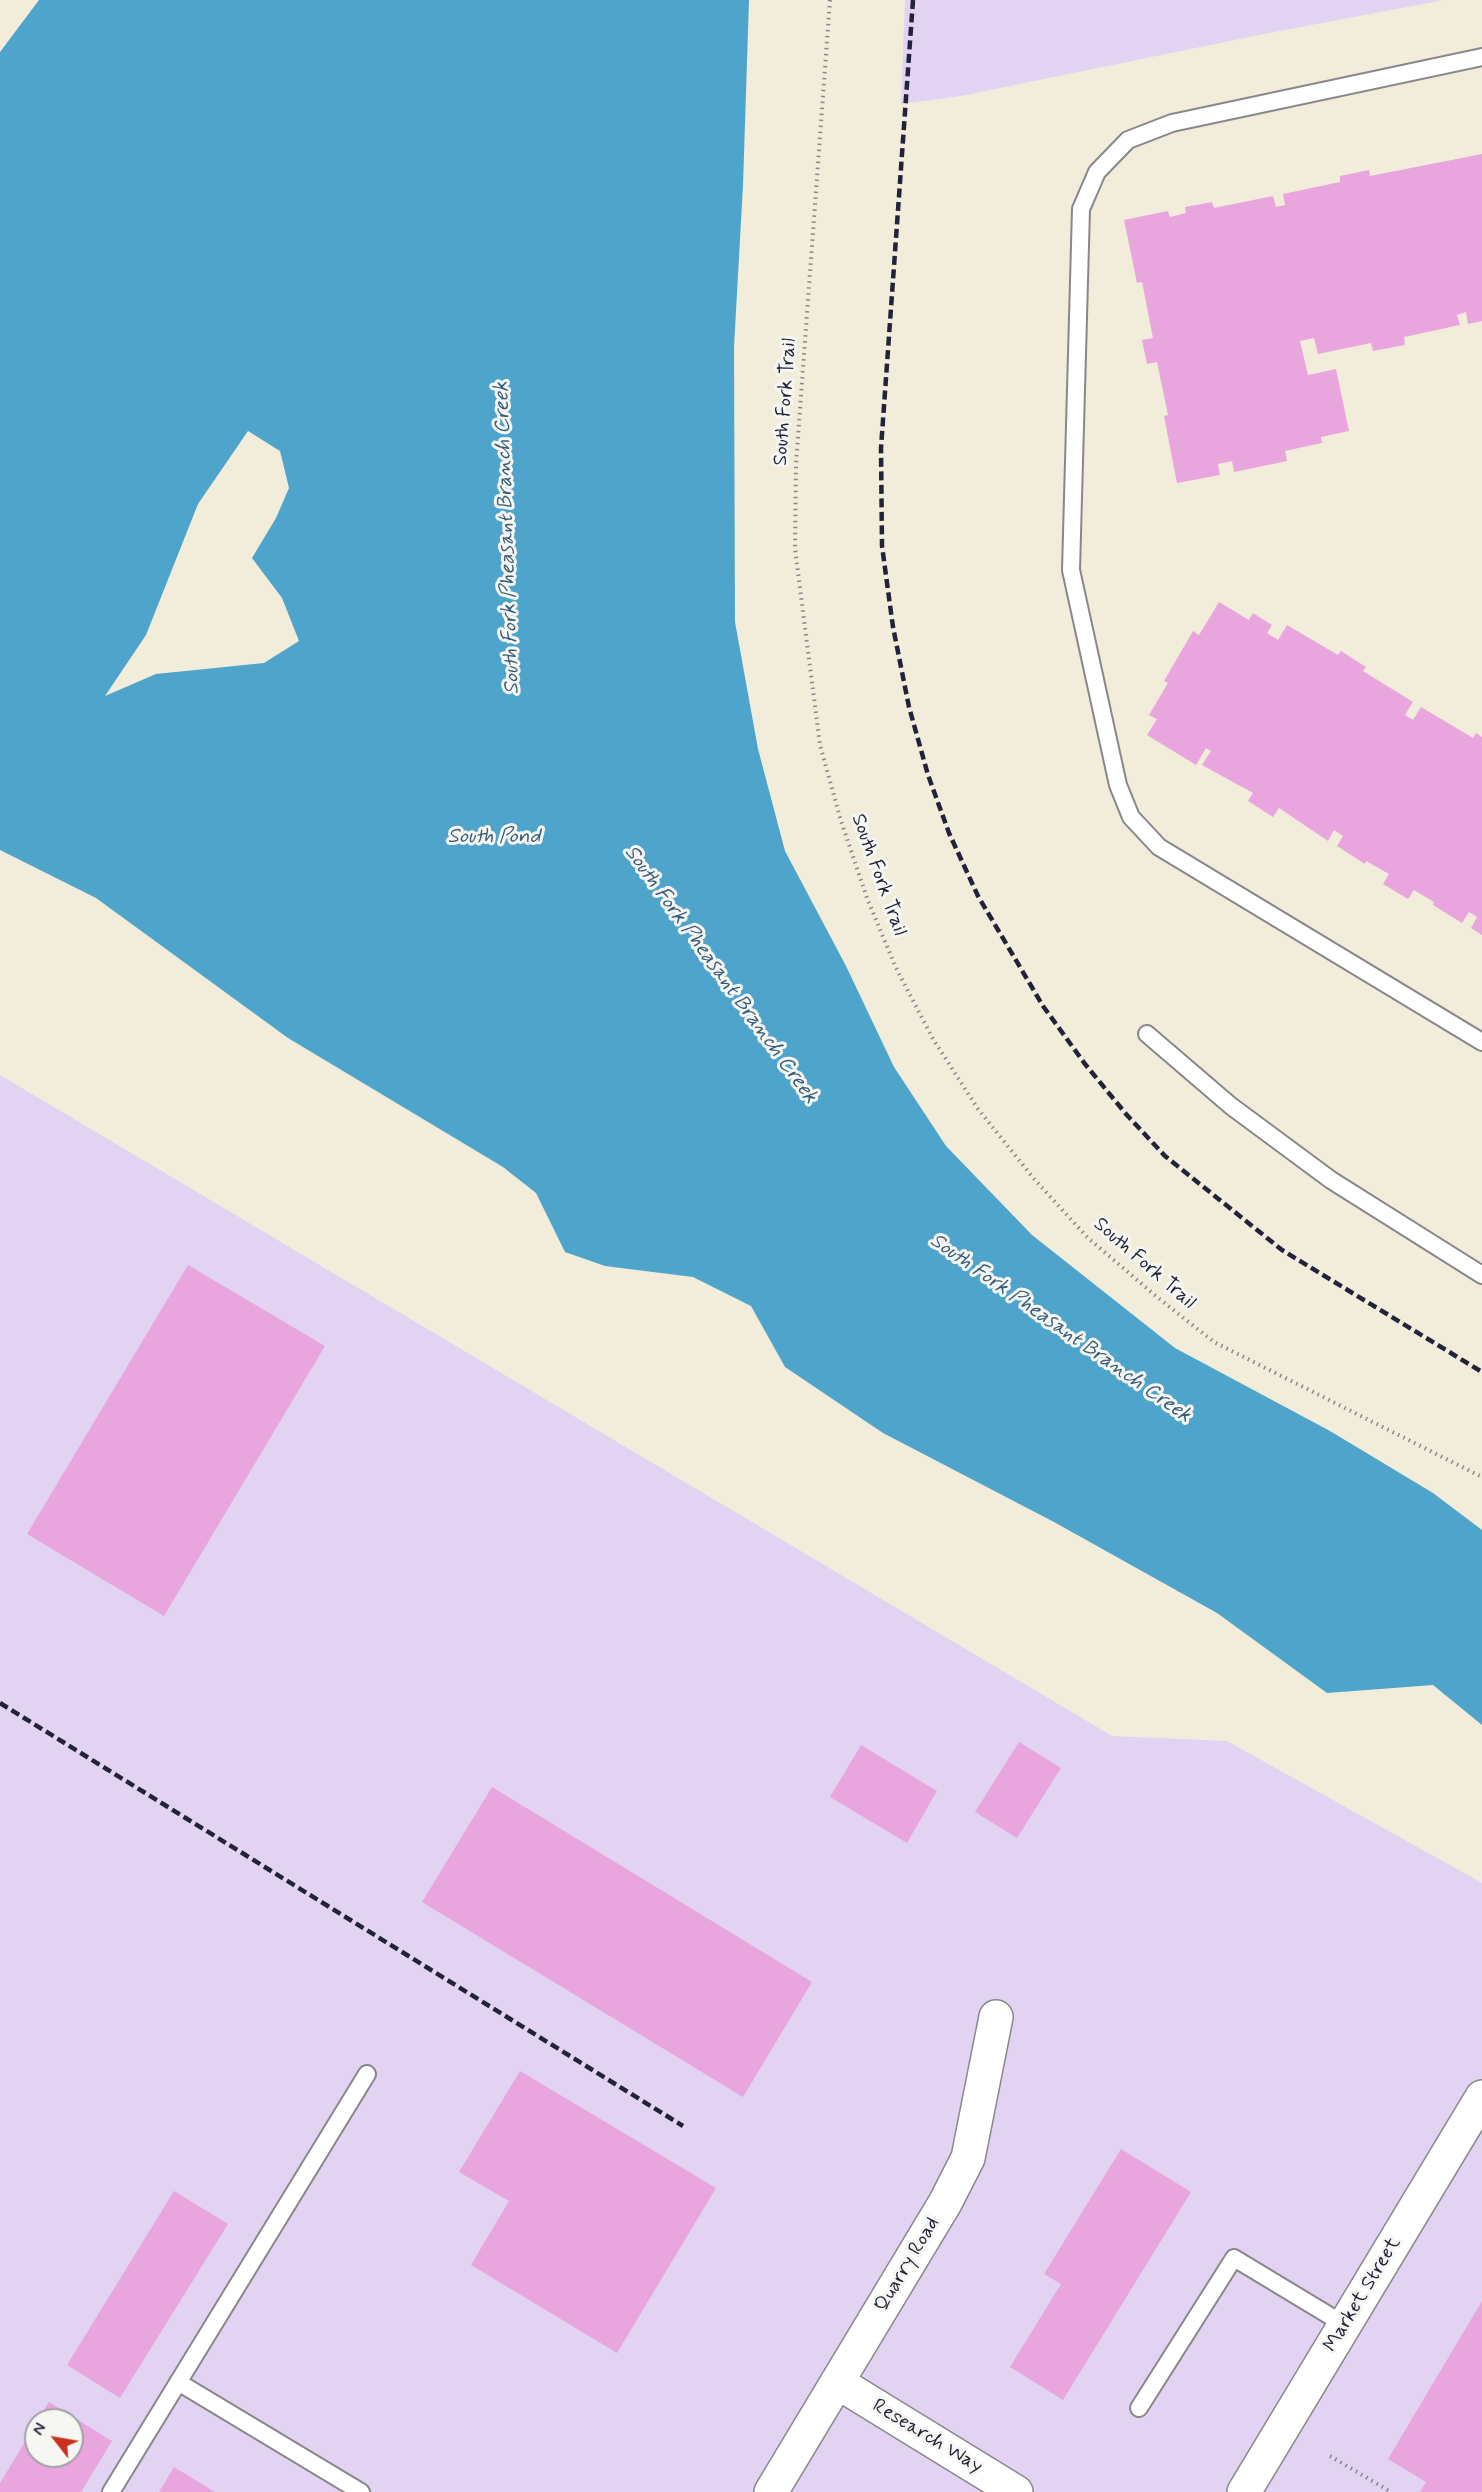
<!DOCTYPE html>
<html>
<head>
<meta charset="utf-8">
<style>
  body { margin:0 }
  #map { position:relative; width:1482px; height:2492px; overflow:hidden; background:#f2ecdb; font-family:Mynerve,sans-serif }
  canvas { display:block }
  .north { position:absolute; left:24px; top:2408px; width:60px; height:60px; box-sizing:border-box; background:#f6f6f2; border:2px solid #a1a1a9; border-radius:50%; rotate:301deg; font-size:16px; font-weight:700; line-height:24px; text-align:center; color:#22223b }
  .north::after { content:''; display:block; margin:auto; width:21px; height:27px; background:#c8321e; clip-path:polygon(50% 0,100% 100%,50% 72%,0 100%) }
</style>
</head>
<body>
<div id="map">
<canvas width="1482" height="2492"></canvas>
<div class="north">N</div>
</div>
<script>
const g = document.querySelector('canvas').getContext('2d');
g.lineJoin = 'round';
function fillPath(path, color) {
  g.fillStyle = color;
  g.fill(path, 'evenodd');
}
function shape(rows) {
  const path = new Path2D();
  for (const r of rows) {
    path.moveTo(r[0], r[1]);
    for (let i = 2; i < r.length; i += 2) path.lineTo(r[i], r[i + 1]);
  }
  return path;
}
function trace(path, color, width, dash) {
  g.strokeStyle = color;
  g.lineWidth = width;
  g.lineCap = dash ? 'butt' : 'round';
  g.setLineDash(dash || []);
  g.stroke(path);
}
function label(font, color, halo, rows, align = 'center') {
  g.font = font + ' Mynerve,sans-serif';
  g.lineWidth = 6;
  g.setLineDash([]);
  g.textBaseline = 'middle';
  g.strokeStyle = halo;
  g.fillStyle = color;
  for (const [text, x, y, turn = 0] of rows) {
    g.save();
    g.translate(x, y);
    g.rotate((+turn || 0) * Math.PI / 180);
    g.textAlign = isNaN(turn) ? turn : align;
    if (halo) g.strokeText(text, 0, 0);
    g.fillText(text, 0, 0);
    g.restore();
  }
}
fillPath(shape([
  [905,0,1444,0,1264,34,961,96,901,104],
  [0,1075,1112,1736,1227,1741,1482,1883,1482,2492,0,2492],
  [36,2420,72,2420,72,2456,36,2456]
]), '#e3d3f2');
fillPath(shape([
  [39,0,749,0,743,185,734,347,735,622,758,749,785,851,846,966,894,1067,946,1146,1032,1235,1175,1348,1330,1431,1433,1493,1482,1530,1482,1725,1433,1685,1327,1693,1217,1613,1054,1522,883,1433,785,1367,751,1306,693,1277,605,1266,565,1252,536,1193,503,1167,288,1038,96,898,0,850,0,52],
  [248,431,280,451,289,488,276,518,252,558,282,598,299,641,264,663,156,674,105,696,146,635,198,504]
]), '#4ea4ca');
fillPath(shape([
  [1482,154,1482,321,1468,324,1466,312,1457,315,1460,325,1404,337,1405,345,1373,351,1371,343,1318,354,1314,338,1300,341,1308,375,1336,369,1349,431,1321,437,1322,443,1285,451,1287,461,1234,472,1232,461,1218,464,1220,475,1177,483,1164,416,1168,415,1157,362,1147,364,1142,340,1153,338,1142,282,1137,283,1124,220,1168,211,1170,217,1186,213,1185,207,1212,202,1214,208,1273,196,1276,207,1285,205,1283,194,1340,182,1340,176,1369,170,1370,176],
  [1219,602,1249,620,1253,613,1272,625,1267,633,1278,640,1287,625,1338,655,1341,651,1366,667,1363,671,1413,702,1405,715,1413,720,1421,707,1473,738,1476,733,1482,737,1482,935,1471,928,1477,917,1469,912,1462,923,1433,905,1434,902,1414,890,1408,899,1383,884,1389,874,1366,861,1365,864,1337,846,1343,836,1334,830,1328,841,1279,808,1273,817,1248,801,1253,793,1202,765,1211,751,1206,748,1196,765,1147,735,1157,719,1149,715,1168,683,1164,681,1193,631,1199,635],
  [188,1265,325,1346,164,1616,27,1534],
  [1019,1742,1061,1768,1017,1838,975,1812],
  [861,1745,937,1791,907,1843,830,1797],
  [492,1787,812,1982,743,2097,422,1902],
  [520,2071,716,2188,617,2353,471,2265,509,2201,459,2172],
  [1121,2149,1191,2192,1063,2400,1010,2367,1061,2284,1044,2274],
  [174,2191,228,2224,120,2398,67,2365],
  [1482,2301,1482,2492,1420,2492,1426,2482,1388,2459],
  [49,2402,112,2441,81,2492,0,2492,0,2483,36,2424,36,2456,72,2456,72,2420,38,2420],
  [174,2467,215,2492,159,2492]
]), '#e9a5de');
const service = shape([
  [1482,57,1172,123,1128,140,1097,172,1081,209,1071,570,1118,785,1131,817,1159,847,1482,1042],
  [1147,1034,1231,1106,1331,1180,1482,1275],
  [178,2382,361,2492],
  [1139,2408,1234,2258,1345,2325],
  [111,2492,367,2074]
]);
const minor = shape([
  [837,2382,1016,2492],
  [771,2492,945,2203,968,2158,996,2017],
  [1244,2492,1482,2097]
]);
trace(service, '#8a878b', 20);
trace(minor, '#8a878b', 36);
trace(shape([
  [830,0,796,464,795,549,820,745,841,821,867,898,896,968,933,1039,978,1109,1035,1180,1088,1238,1157,1297,1214,1342,1482,1477],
  [1330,2456,1391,2492]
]), '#8a878b', 4, [1.5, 4.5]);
trace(service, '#fff', 16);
trace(minor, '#fff', 33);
trace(shape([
  [913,0,881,448,882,546,893,627,909,707,928,775,949,833,978,896,1043,1006,1085,1064,1126,1114,1165,1156,1282,1250,1482,1372],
  [0,1703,683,2126]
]), '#22223b', 4.5, [9, 4.5]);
label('20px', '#22223b', '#f6f6f2', [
  ["South Fork Trail",786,402,-86],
  ["South Fork Trail",878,875,70],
  ["South Fork Trail",1144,1264,41],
  ["Quarry Road",908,2265,-59],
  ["Market Street",1363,2295,-59],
  ["Research Way",927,2437,31]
]);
label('italic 21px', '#365c7b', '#f6f6f2', [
  ["South Fork Pheasant Branch Creek",508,538,-92],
  ["South Pond",494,838],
  ["South Fork Pheasant Branch Creek",720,975,54],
  ["South Fork Pheasant Branch Creek",1060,1329,35]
]);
</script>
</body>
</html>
